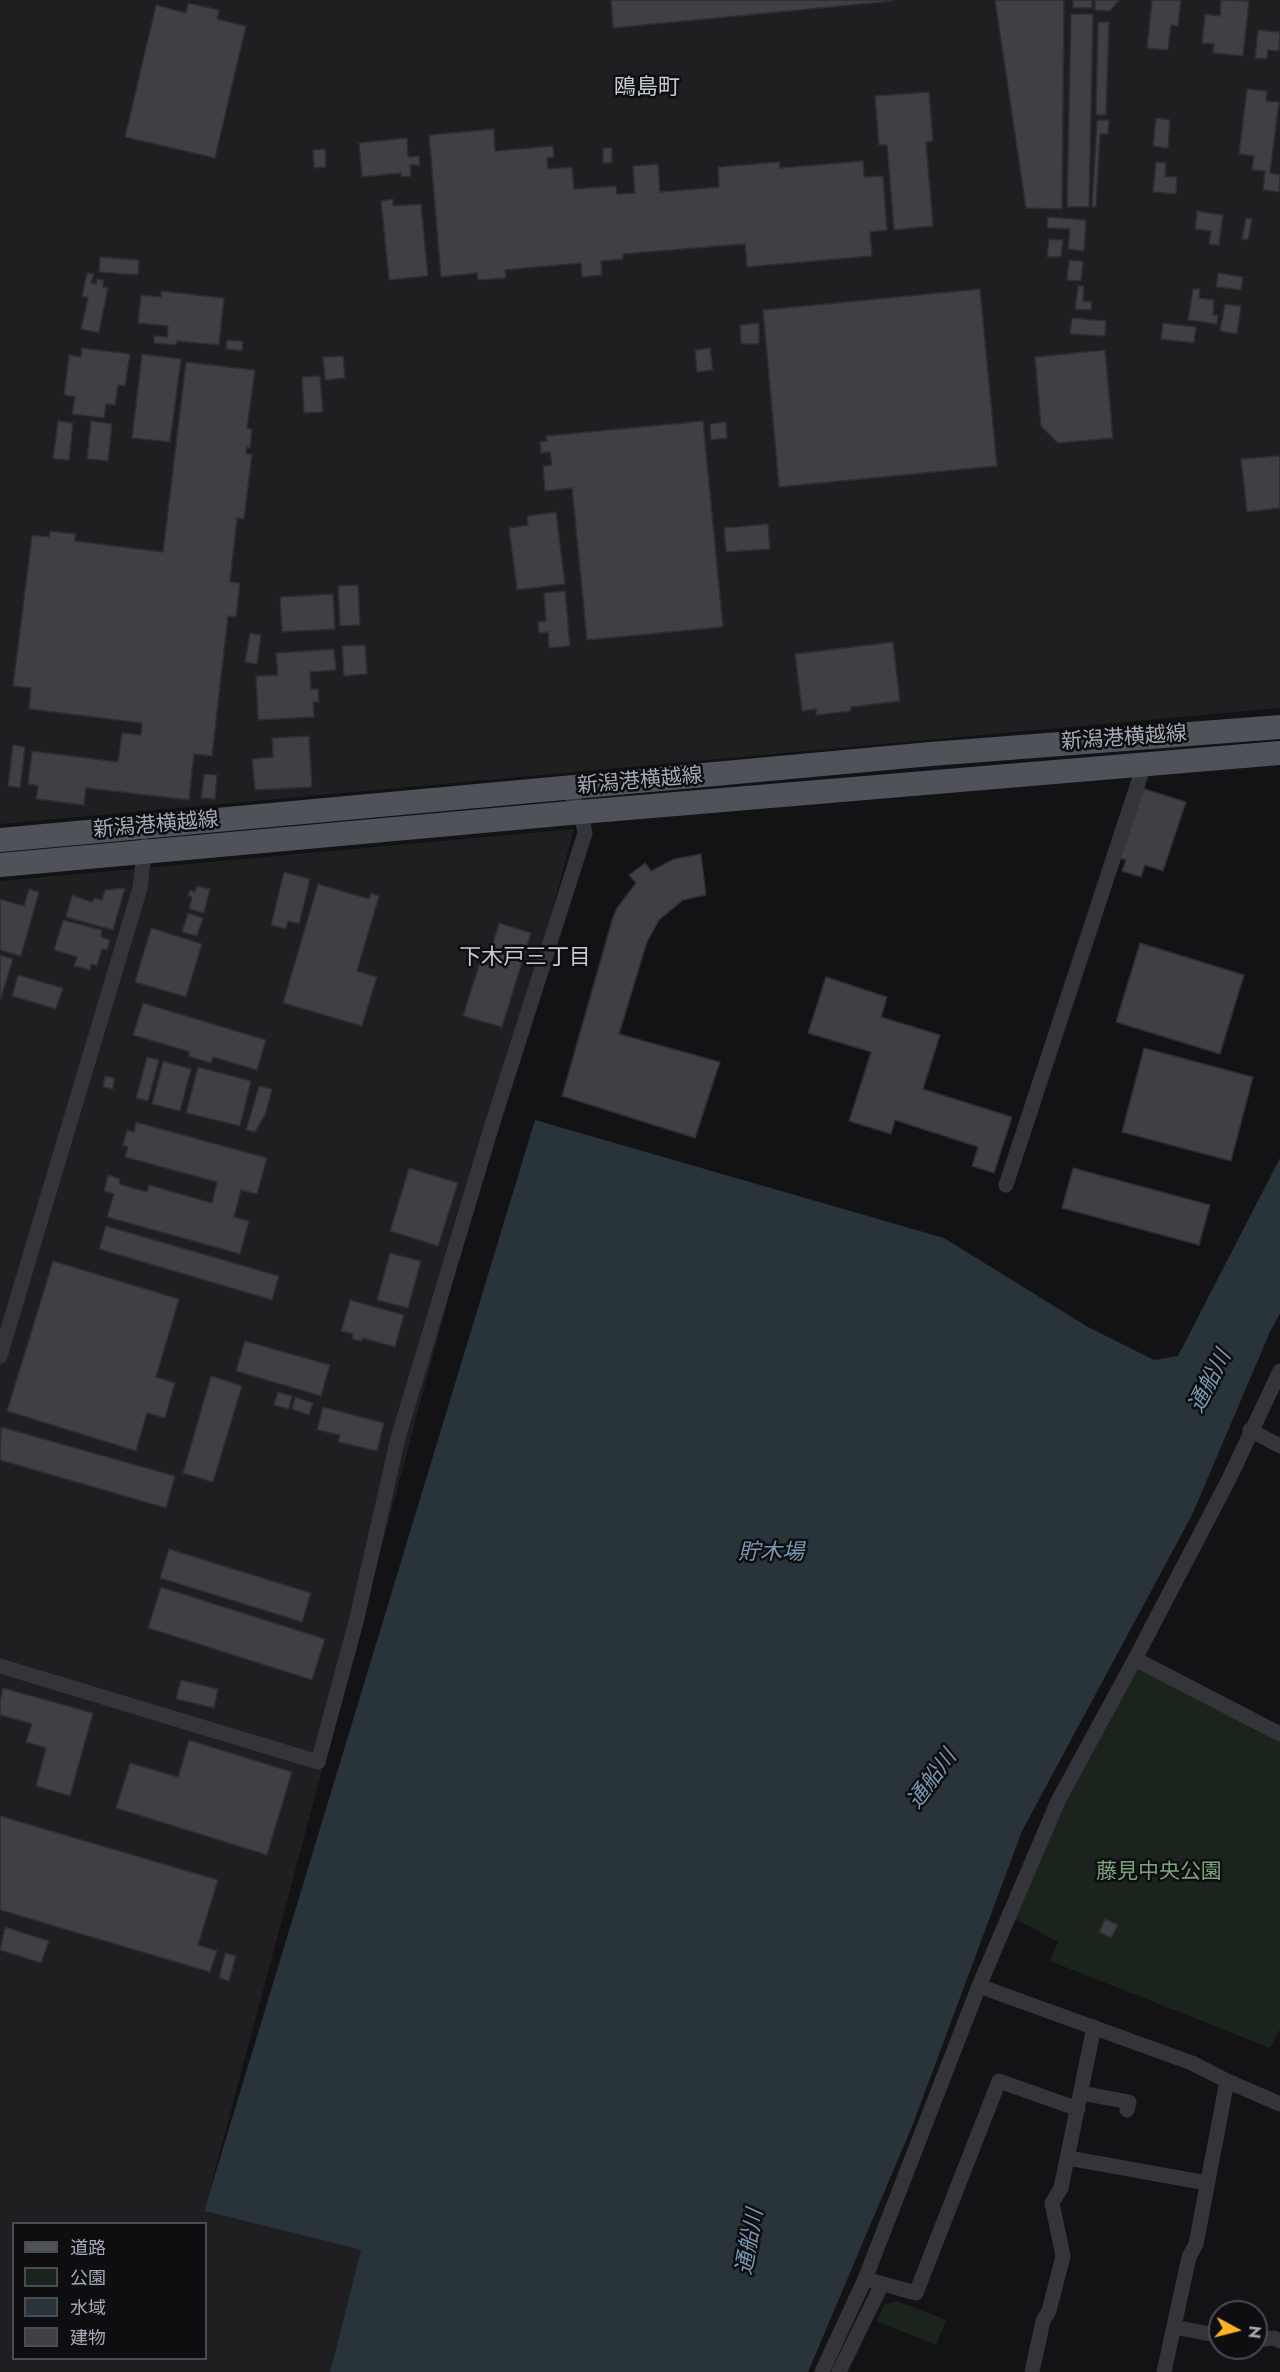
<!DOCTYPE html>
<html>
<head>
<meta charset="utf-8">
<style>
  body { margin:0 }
  #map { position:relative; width:1280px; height:2372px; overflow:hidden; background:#131315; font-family:Jost,"Noto Sans JP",sans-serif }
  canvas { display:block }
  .legend { position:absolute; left:12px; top:2222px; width:195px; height:138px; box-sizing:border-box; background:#0e0e10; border:2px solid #4a4c53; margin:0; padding:8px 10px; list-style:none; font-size:18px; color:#a4aab7 }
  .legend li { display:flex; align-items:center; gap:12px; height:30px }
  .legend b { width:30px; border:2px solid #4a4c53 }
  .north { position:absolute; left:1208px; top:2300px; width:60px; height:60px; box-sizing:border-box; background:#0e0e10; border:2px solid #4a4c53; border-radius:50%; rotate:97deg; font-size:16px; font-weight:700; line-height:24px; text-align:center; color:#a4aab7 }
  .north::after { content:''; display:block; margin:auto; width:21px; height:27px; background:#ffb222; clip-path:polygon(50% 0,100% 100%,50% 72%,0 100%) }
</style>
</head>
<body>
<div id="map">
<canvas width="1280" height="2372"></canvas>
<ul class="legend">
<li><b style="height:8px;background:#50525a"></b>道路</li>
<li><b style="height:16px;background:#1b241c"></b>公園</li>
<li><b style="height:16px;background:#29333a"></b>水域</li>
<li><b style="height:16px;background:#3f4045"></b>建物</li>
</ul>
<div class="north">N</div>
</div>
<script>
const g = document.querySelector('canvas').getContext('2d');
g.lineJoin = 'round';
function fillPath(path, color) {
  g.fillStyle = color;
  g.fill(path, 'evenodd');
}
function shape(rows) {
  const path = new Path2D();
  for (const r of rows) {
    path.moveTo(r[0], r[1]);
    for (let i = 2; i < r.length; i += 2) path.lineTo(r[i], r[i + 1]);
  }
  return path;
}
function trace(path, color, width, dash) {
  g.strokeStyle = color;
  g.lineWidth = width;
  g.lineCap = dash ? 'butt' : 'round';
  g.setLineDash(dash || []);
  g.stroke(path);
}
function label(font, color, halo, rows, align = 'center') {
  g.font = font + ' Jost,"Noto Sans JP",sans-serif';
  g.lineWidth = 5;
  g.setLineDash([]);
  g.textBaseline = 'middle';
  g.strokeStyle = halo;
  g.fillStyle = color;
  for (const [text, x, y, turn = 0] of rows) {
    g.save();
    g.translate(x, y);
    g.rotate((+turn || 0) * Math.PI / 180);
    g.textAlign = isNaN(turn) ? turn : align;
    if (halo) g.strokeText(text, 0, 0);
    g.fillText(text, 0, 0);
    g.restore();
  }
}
fillPath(shape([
  [0,0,1280,0,1280,708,0,824],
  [574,829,204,2211,361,2250,330,2372,0,2372,0,881],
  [14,2224,206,2224,206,2358,14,2358]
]), '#1f1f22');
fillPath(shape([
  [1135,1659,1280,1734,1280,2029,1270,2048,1050,1961,1058,1942,1010,1916],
  [897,2301,946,2320,936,2345,876,2321,885,2304]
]), '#1b241c');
fillPath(shape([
  [535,1120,944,1238,1088,1327,1154,1360,1178,1356,1280,1158,1280,1313,1270,1332,1192,1515,1022,1831,913,2124,808,2372,330,2372,361,2250,204,2211]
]), '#29333a');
const building = shape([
  [611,0,893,0,893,1,613,28,611,0],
  [995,0,1064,0,1062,209,1026,208,995,0],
  [1073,0,1092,0,1092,8,1073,8,1073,0],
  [1095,0,1119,0,1110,11,1095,10,1095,0],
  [1152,0,1181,0,1178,26,1171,25,1168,50,1147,48,1152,0],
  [1221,0,1249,1,1243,56,1213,53,1214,44,1202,43,1205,14,1220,16,1221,0],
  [188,3,219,10,217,19,246,26,215,158,125,137,156,5,186,13,188,3],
  [1071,14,1093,14,1089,207,1067,207,1071,14],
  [1098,22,1109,22,1106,115,1096,115,1098,22],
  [1258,30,1280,32,1279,51,1268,50,1267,59,1255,58,1258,30],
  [1247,89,1267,91,1266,101,1279,102,1270,173,1280,175,1279,192,1263,190,1265,171,1252,170,1254,156,1239,154,1247,89],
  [929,92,933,141,926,142,933,226,894,230,887,145,879,145,875,96,929,92],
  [1156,118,1170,120,1168,148,1153,146,1156,118],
  [1097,120,1109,120,1108,134,1100,134,1096,207,1092,207,1097,120],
  [494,129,495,151,553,146,554,157,547,158,548,169,572,167,574,189,616,186,617,194,635,193,633,166,658,164,660,192,719,187,718,167,779,162,780,168,863,161,864,177,883,176,887,230,870,232,872,256,747,267,745,244,623,254,623,259,601,261,602,275,582,277,581,263,505,270,506,278,478,280,477,273,441,277,429,135,494,129],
  [407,138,408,157,419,156,420,165,410,165,411,176,401,177,401,173,362,177,359,143,407,138],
  [603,148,612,148,612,163,603,163,603,148],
  [325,149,326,167,314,168,313,150,325,149],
  [1156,162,1166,163,1165,176,1177,177,1176,194,1153,192,1156,162],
  [393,199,393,206,421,204,428,276,389,280,381,201,393,199],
  [1197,211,1223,215,1219,245,1209,244,1211,231,1195,229,1197,211],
  [1048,217,1086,220,1084,251,1068,249,1070,229,1047,228,1048,217],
  [1246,218,1252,219,1248,240,1242,239,1246,218],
  [1049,239,1063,240,1061,257,1047,257,1049,239],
  [100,257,139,260,138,275,99,272,100,257],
  [1069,260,1083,261,1081,281,1067,280,1069,260],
  [87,273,94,274,91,283,96,284,97,279,104,280,103,287,108,288,99,333,81,329,88,298,82,296,87,273],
  [1218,273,1243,277,1241,290,1216,287,1218,273],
  [1078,286,1084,286,1083,301,1092,302,1091,310,1075,309,1078,286],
  [980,289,997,466,779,487,763,310,980,289],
  [1193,289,1200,289,1199,298,1214,300,1213,315,1218,315,1217,324,1188,320,1193,289],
  [161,291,224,298,219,345,177,341,176,345,154,343,154,336,167,337,168,326,138,323,141,295,161,297,161,291],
  [1225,304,1241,306,1237,334,1220,331,1225,304],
  [1072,318,1106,321,1105,336,1070,334,1072,318],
  [759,323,759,344,741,344,740,325,759,323],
  [1163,323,1196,327,1194,343,1161,339,1163,323],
  [227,340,243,341,242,351,226,349,227,340],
  [82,348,130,354,125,386,118,385,115,405,106,404,104,418,72,414,75,397,64,395,69,355,81,357,82,348],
  [710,348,713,370,697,372,695,350,710,348],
  [1105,350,1113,438,1058,443,1041,426,1035,357,1105,350],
  [142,354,181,359,170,442,132,438,142,354],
  [343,356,345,378,325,380,323,357,343,356],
  [186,362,255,370,247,428,252,429,250,448,247,447,246,454,252,454,244,519,237,518,230,582,240,583,236,617,228,616,212,756,194,754,189,800,86,788,84,805,36,799,38,786,28,784,32,751,118,762,122,733,141,735,142,723,29,709,31,688,13,686,32,535,49,537,50,531,76,534,75,541,163,552,186,362],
  [320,376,323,412,304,413,302,377,320,376],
  [58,421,73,423,69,460,53,459,58,421],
  [91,421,112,424,108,461,87,459,91,421],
  [703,421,723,627,587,640,572,488,545,491,543,466,552,465,550,452,541,453,540,442,547,441,546,436,703,421],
  [726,422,727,438,711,440,710,424,726,422],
  [1280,456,1280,508,1247,512,1241,459,1280,456],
  [556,512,565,584,517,590,509,528,528,525,527,516,556,512],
  [768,524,770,549,726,552,724,528,768,524],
  [358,585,360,625,340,626,338,586,358,585],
  [565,591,570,646,549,648,548,632,539,633,538,622,546,621,544,593,565,591],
  [333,594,335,629,282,632,280,597,333,594],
  [250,633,261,635,257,664,245,662,250,633],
  [893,642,900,701,851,707,851,711,816,715,816,709,802,711,795,654,893,642],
  [365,645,367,674,344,676,342,646,365,645],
  [334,649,336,670,310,672,311,689,318,689,319,702,313,702,314,717,258,720,256,676,278,675,276,653,334,649],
  [309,736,312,787,255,790,252,759,273,757,272,738,309,736],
  [13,745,25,747,20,788,8,786,13,745],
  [204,774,217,775,215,799,201,798,204,774],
  [1142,788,1186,802,1163,871,1145,865,1141,877,1122,871,1126,860,1119,858,1142,788],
  [701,854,706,895,683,900,659,920,647,942,619,1034,720,1062,695,1138,562,1096,613,917,617,908,636,883,629,875,645,863,651,871,674,859,701,854],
  [284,872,310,879,299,924,288,921,286,929,271,925,284,872],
  [318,884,369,899,371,893,379,896,357,971,377,977,362,1026,283,1003,318,884],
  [197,886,210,889,204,913,189,909,192,897,188,896,190,890,195,892,197,886],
  [125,888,113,930,66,917,72,895,92,902,94,898,102,900,105,890,125,888],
  [29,889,39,892,21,956,0,950,0,899,24,906,29,889],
  [188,913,203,918,197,936,182,932,188,913],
  [63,920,102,930,101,937,110,940,107,950,102,949,97,966,91,964,90,970,74,966,77,957,54,950,63,920],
  [499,923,531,933,502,1027,463,1016,480,962,487,964,499,923],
  [151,928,202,944,186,997,135,982,151,928],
  [1140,943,1244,975,1220,1054,1116,1022,1140,943],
  [0,955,13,959,0,1001,0,955],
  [18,975,63,988,56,1009,12,996,18,975],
  [826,977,887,997,881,1017,940,1035,923,1089,1012,1117,994,1173,972,1166,978,1147,895,1120,891,1134,849,1121,871,1052,808,1033,826,977],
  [143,1003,266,1040,257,1070,213,1057,211,1063,188,1056,190,1052,133,1035,143,1003],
  [1144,1048,1253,1077,1231,1161,1122,1132,1144,1048],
  [147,1057,159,1060,148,1101,136,1098,147,1057],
  [163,1061,191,1069,180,1111,152,1104,163,1061],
  [198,1067,251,1081,240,1126,186,1113,198,1067],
  [105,1076,114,1078,113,1089,103,1087,105,1076],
  [259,1086,272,1089,266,1113,255,1132,246,1130,259,1086],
  [136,1122,267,1158,257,1194,241,1190,234,1217,249,1221,240,1254,107,1217,114,1194,104,1191,108,1175,120,1179,119,1184,147,1192,149,1185,212,1203,217,1182,125,1157,128,1147,123,1145,127,1130,134,1132,136,1122],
  [409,1168,458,1183,438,1246,390,1231,409,1168],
  [1073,1168,1210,1205,1199,1245,1062,1208,1073,1168],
  [106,1226,279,1276,272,1300,99,1249,106,1226],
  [390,1253,421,1261,408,1308,377,1300,390,1253],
  [53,1261,179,1299,156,1377,175,1383,165,1418,147,1413,136,1451,7,1411,53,1261],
  [350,1300,404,1315,395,1347,362,1338,362,1341,352,1339,353,1334,341,1331,350,1300],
  [245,1341,330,1365,321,1396,236,1371,245,1341],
  [211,1376,242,1386,213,1482,183,1473,211,1376],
  [278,1392,292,1396,289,1409,274,1405,278,1392],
  [295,1397,313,1403,309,1415,292,1409,295,1397],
  [323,1407,384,1423,377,1451,338,1442,340,1435,317,1430,323,1407],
  [1,1427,175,1476,166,1508,0,1460,1,1427],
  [169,1549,311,1593,302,1622,160,1578,169,1549],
  [161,1587,325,1639,312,1680,148,1628,161,1587],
  [181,1680,218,1689,214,1708,176,1699,181,1680],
  [3,1688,93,1713,70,1796,36,1786,46,1748,26,1742,32,1724,0,1715,0,1701,3,1688],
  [189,1740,292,1772,267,1855,116,1808,130,1763,178,1777,189,1740],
  [0,1816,218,1880,198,1945,217,1951,210,1972,0,1910,0,1816],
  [1105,1919,1118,1925,1111,1938,1099,1932,1105,1919],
  [5,1927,49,1941,41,1963,0,1950,5,1927],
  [225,1953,236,1956,229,1981,219,1978,225,1953]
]);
fillPath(building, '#3f4045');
trace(building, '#2d2d32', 1.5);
trace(shape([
  [1006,1185,1144,765],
  [0,1356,140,888,145,846],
  [1250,1430,1280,1446],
  [1135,1659,1280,1734],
  [0,1666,318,1762,356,1622,398,1438,492,1125,585,833,581,812,568,788],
  [979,1986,1192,2063,1227,2081,1196,2244,1189,2257,1164,2372],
  [1227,2081,1280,2104],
  [1081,2093,1129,2102,1127,2110],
  [1068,2158,1207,2183],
  [865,2279,916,2293,999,2081,1078,2109],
  [1174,2327,1220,2336],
  [1256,2340,1274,2338,1280,2341],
  [822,2372,865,2279,979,1986,1058,1801,1135,1659,1229,1479,1280,1371],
  [839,2372,882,2284],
  [1032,2372,1043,2321,1049,2311,1063,2256,1052,2203,1061,2188,1094,2027]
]), '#34353b', 15);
trace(shape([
  [0,840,931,754,1280,727],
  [0,865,581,812,1280,753]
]), '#50525a', 24);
label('21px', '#a4aab7', '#0e0e10', [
  ["新潟港横越線",1124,739,-4],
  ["新潟港横越線",640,782,-5],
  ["新潟港横越線",156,826,-5]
]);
label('21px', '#79a47b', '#0e0e10', [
  ["藤見中央公園",1159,1873]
]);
label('22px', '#c5c9d3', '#0e0e10', [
  ["鴎島町",647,89],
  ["下木戸三丁目",525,959]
]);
label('italic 22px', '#7799b5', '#0e0e10', [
  ["通船川",1211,1382,-63],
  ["貯木場",771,1554],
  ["通船川",933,1780,-54],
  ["通船川",751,2242,-80]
]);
</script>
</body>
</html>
